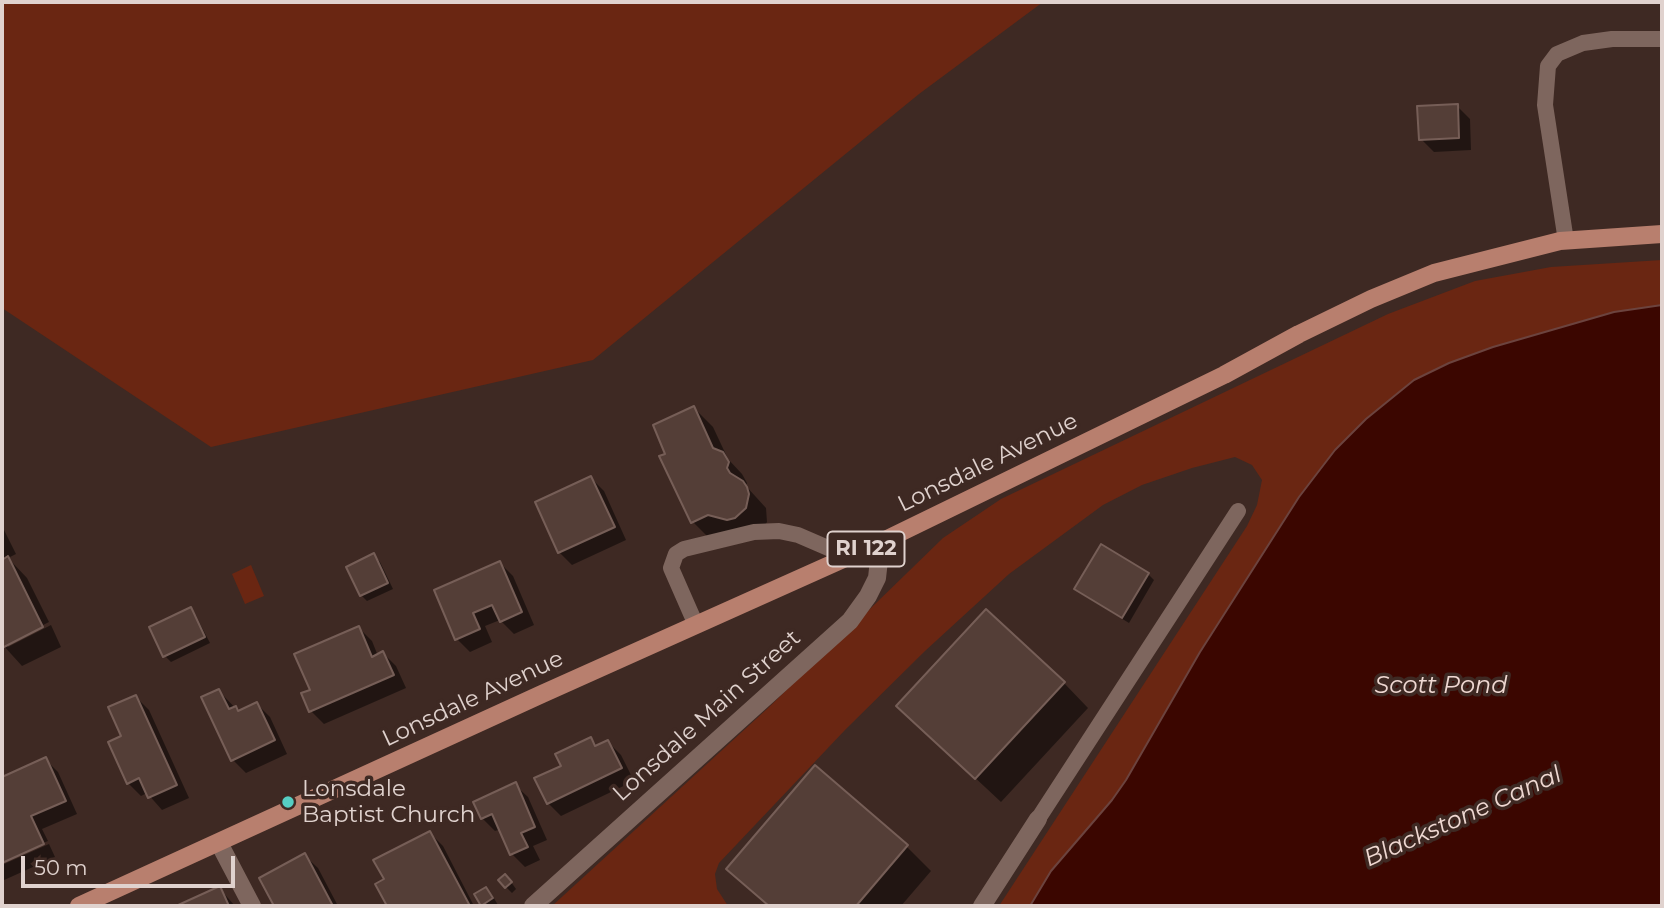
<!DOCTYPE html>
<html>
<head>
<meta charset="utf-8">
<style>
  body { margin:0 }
  #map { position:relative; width:1664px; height:908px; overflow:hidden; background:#3e2923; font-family:Montserrat,sans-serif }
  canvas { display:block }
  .frame { position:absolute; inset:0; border:4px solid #e0d2ce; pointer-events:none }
  .scale { position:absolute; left:21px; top:856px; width:214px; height:32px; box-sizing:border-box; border:4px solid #e0d2ce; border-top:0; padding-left:9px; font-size:21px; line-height:24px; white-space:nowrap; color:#e0d2ce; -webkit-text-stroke:5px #3e2923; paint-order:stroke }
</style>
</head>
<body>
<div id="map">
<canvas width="1664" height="908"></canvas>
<div class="frame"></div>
<div class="scale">50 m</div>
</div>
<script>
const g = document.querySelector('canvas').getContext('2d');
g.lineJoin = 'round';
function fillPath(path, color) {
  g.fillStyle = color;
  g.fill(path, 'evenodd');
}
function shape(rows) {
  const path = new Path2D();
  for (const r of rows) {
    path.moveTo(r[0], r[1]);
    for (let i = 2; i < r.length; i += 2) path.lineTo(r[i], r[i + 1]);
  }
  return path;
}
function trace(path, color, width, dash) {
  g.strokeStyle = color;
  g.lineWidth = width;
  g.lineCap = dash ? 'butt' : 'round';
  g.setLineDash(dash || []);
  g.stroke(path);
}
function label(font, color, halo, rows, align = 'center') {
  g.font = font + ' Montserrat,sans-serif';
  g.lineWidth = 7;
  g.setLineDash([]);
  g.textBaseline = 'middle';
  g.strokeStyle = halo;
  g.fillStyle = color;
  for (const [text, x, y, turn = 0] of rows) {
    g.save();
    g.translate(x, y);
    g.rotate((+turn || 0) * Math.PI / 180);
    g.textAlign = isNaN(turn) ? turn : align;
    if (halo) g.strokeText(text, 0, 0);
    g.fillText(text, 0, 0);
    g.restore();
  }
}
fillPath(shape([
  [2,2,1043,2,919,94,593,360,211,447,2,308],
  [1662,260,1662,305,1614,312,1493,347,1449,363,1414,380,1366,419,1335,450,1299,497,1200,652,1126,780,1112,800,1051,871,1030,906,999,906,1247,526,1257,505,1262,480,1252,465,1235,457,1192,468,1142,485,1103,505,1009,574,925,651,845,730,719,863,715,874,717,889,728,906,552,906,767,709,943,538,1001,499,1388,314,1475,281,1551,267],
  [251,565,264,596,245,604,232,574]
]), '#6a2612');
const water = shape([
  [1662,305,1662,906,1030,906,1051,871,1112,800,1126,780,1200,652,1299,497,1335,450,1366,419,1414,380,1449,363,1493,347,1614,312,1662,305]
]);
fillPath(water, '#3b0600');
trace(water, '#6c433e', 2);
fillPath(shape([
  [1457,106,1470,119,1471,150,1434,152,1421,139],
  [694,408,713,427,728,459,742,474,747,483,746,486,766,508,767,522,760,533,712,541,693,522,668,454],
  [591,478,604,491,626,540,572,565,559,552],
  [2,526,16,554,8,558,27,578,49,622,8,643,8,647,51,625,61,647,22,666,2,644],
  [1102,546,1148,574,1154,580,1129,623,1083,595,1077,589],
  [374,555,380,562,393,589,367,601,361,595],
  [500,563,513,576,534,625,514,634,500,620,485,626,492,642,470,652,457,639],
  [190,610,196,616,210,643,171,662,165,656],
  [359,628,372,641,378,656,383,653,396,666,406,688,324,724,311,711,312,690],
  [1064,683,1088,708,1001,802,924,730],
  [219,691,240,713,257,704,270,717,287,754,246,773,233,760],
  [136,697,149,710,189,798,162,810,147,793,141,796,128,783,123,737],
  [591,739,598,747,608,742,621,755,634,781,561,816,548,803],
  [45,759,58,772,77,814,42,829,48,841,2,861,2,779],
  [515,785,528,797,547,840,533,846,540,860,525,867,512,854,501,829,495,831,482,818],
  [430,833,443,846,474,906,389,906,378,884,386,880],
  [49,844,55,857,2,881,2,865],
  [907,847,931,871,901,906,768,906,729,869],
  [305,856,318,868,338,906,276,906,261,878],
  [511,882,516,889,512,893,506,887],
  [220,889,235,906,180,906],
  [486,889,492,895,498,905,482,905]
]), '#0007');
const building = shape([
  [1458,104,1459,138,1419,140,1417,106,1458,104],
  [694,406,713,448,723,452,729,462,727,468,730,473,743,481,747,487,749,494,746,508,735,518,727,520,708,515,691,523,659,456,665,454,653,425,694,406],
  [591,476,615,527,558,553,535,502,591,476],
  [1101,544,1149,573,1122,618,1074,589,1101,544],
  [374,553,388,583,360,596,346,567,374,553],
  [8,556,43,627,2,648,2,560,8,556],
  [500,561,522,612,500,622,492,605,473,613,480,629,455,640,434,590,500,561],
  [191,607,205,637,163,657,149,627,191,607],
  [986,609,1065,682,975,779,896,706,986,609],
  [359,626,372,657,383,651,394,675,309,712,301,693,310,690,294,654,359,626],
  [219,689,229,709,236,706,238,711,257,702,275,740,231,761,201,697,219,689],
  [136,695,177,785,148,798,139,778,127,784,108,742,121,736,108,707,136,695],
  [591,737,595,746,608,740,622,768,547,804,534,778,561,766,555,754,591,737],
  [46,757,66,801,31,816,44,844,2,863,2,777,46,757],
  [815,765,908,845,856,906,769,906,726,869,815,765],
  [516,782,535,827,521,833,528,847,510,855,492,814,481,819,473,802,516,782],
  [430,831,470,906,387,906,375,884,384,879,373,860,430,831],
  [305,853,333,906,274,906,259,878,305,853],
  [505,874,512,882,505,888,498,880,505,874],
  [220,886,229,906,176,906,220,886],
  [486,887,493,898,481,906,474,894,486,887]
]);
fillPath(building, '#543e37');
trace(building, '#765e57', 2);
trace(shape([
  [1566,241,1545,105,1548,66,1557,54,1583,43,1612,39,1661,39],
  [696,625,671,568,676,554,684,549,754,532,779,531,798,535,849,557],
  [1038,819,1238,511]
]), '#7e665e', 16);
trace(shape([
  [219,843,252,906],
  [533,906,850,621,868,596,877,578,881,542],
  [982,906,1038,819]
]), '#7e665e', 18);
trace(shape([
  [79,906,542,694,881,542,1224,375,1299,334,1371,299,1434,273,1560,241,1662,234]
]), '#b87f6e', 18);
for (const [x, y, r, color] of [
  [288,802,7,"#56cec3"]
]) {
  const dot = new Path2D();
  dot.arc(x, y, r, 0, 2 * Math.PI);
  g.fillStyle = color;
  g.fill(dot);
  trace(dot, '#3e2923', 2.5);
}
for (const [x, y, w] of [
  [866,549,77]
]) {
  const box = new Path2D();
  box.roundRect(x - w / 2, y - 17.5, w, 35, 5);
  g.fillStyle = '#3e2923';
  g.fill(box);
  trace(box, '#e0d2ce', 2);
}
label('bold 21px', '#e0d2ce', null, [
  ["RI 122",866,549]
]);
label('23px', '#e0d2ce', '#3e2923', [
  ["Lonsdale Avenue",988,463,-26],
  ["Lonsdale Avenue",473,699,-25],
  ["Lonsdale Main Street",707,716,-42]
]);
label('23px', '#e0d2ce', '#3e2923', [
  ["Lonsdale",302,789],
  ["Baptist Church",302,815]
], 'left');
label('italic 24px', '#efd8d2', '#3e2923', [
  ["Scott Pond",1441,686],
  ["Blackstone Canal",1463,817,-24]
]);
</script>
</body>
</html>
